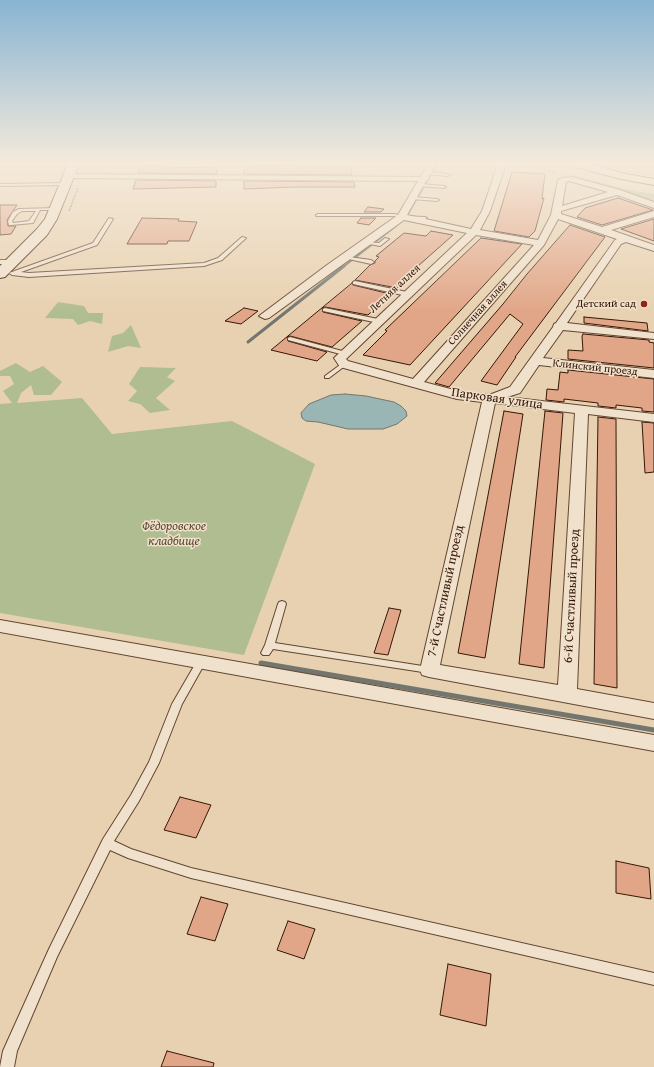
<!DOCTYPE html>
<html>
<head>
<meta charset="utf-8">
<style>
  body { margin:0 }
  canvas { display:block; background:#e8d1b0 }
</style>
</head>
<body>
<canvas width="654" height="1067"></canvas>
<script>
const g = document.querySelector('canvas').getContext('2d');
g.lineJoin = 'round';
function fillPath(path, color) {
  g.fillStyle = color;
  g.fill(path, 'evenodd');
}
function shape(rows) {
  const path = new Path2D();
  for (const r of rows) {
    path.moveTo(r[0], r[1]);
    for (let i = 2; i < r.length; i += 2) path.lineTo(r[i], r[i + 1]);
  }
  return path;
}
function trace(path, color, width, dash) {
  g.strokeStyle = color;
  g.lineWidth = width;
  g.lineCap = dash ? 'butt' : 'round';
  g.setLineDash(dash || []);
  g.stroke(path);
}
function label(font, color, halo, rows, align = 'center') {
  g.font = font + ' "Gentium Book Plus",serif';
  g.lineWidth = 3;
  g.setLineDash([]);
  g.textBaseline = 'middle';
  g.strokeStyle = halo;
  g.fillStyle = color;
  for (const [text, x, y, turn = 0] of rows) {
    g.save();
    g.translate(x, y);
    g.rotate((+turn || 0) * Math.PI / 180);
    g.textAlign = isNaN(turn) ? turn : align;
    if (halo) g.strokeText(text, 0, 0);
    g.fillText(text, 0, 0);
    g.restore();
  }
}
fillPath(shape([
  [569,174,634,191,654,194,654,202,608,186,564,176],
  [58,302,84,306,88,313,103,313,102,324,90,321,78,325,73,319,45,318],
  [131,325,141,348,128,346,108,352,112,336,123,333],
  [16,363,30,372,43,366,62,382,51,395,34,395,31,385,21,393,17,403,82,398,112,434,232,421,315,464,244,655,0,613,0,404,12,403,3,391,14,384,10,376,0,376,0,371],
  [140,367,176,368,167,377,175,381,156,398,170,410,150,413,140,404,128,401,137,391,129,384]
]), '#b0bd90');
const water = shape([
  [345,394,366,396,394,402,401,406,406,411,407,416,397,424,383,429,348,429,318,422,306,421,302,418,301,413,309,404,331,395,345,394]
]);
fillPath(water, '#99b5b4');
trace(water, '#72766f', 1);
trace(shape([
  [405,219,437,164],
  [343,267,396,226]
]), '#72766f', 2);
trace(shape([
  [248,342,344,266]
]), '#72766f', 3);
trace(shape([
  [261,663,654,730]
]), '#72766f', 5);
const building = shape([
  [160,165,160,168,217,167,217,174,138,173,140,166,160,165],
  [298,165,298,167,351,167,352,175,244,174,244,166,298,165],
  [512,172,545,174,542,199,544,198,535,231,529,237,494,231,512,172],
  [136,180,216,181,216,187,133,189,136,180],
  [244,181,354,182,355,187,295,187,244,189,244,181],
  [618,198,653,210,602,225,577,217,585,208,618,198],
  [0,205,17,205,7,220,8,226,16,226,11,234,0,235,0,205],
  [368,207,384,209,381,212,364,212,368,207],
  [142,218,179,219,178,221,197,222,189,241,168,241,167,244,127,244,142,218],
  [361,218,376,218,369,225,357,223,361,218],
  [654,219,654,241,621,229,654,219],
  [570,225,605,237,515,357,516,357,497,385,481,381,523,324,510,314,449,387,435,383,503,304,527,274,570,225],
  [431,231,453,235,400,282,403,282,397,288,355,280,370,265,375,263,375,261,379,257,376,256,404,233,426,236,431,231],
  [481,238,522,244,410,365,363,355,387,331,385,330,481,238],
  [352,283,353,285,390,294,368,315,325,307,322,308,323,312,362,321,332,347,290,336,287,337,288,341,327,352,317,361,271,350,352,283],
  [244,308,258,311,241,324,225,321,244,308],
  [584,317,647,323,648,331,584,323,584,317],
  [583,334,649,340,649,342,654,343,654,368,568,359,568,350,583,351,582,336,583,334],
  [568,370,654,379,654,412,642,411,642,408,616,405,616,408,598,406,598,403,564,399,564,402,546,400,547,389,558,390,560,372,568,373,568,370],
  [504,411,523,414,485,658,458,653,504,411],
  [545,411,563,413,544,668,519,664,545,411],
  [598,417,616,419,617,688,594,684,598,417],
  [642,422,654,423,654,472,645,473,642,422],
  [389,608,401,610,388,655,374,653,389,608],
  [180,797,211,805,196,838,164,830,180,797],
  [616,861,649,868,651,899,616,893,616,861],
  [201,897,228,904,215,941,187,934,201,897],
  [288,921,315,929,304,959,277,950,288,921],
  [448,964,491,974,486,1026,440,1015,448,964],
  [167,1051,214,1063,213,1067,161,1067,167,1051]
]);
fillPath(building, '#e1a587');
trace(building, '#371707', 1);
const service = shape([
  [428,172,448,174,450,175,448,176,427,174,428,172],
  [67,183,68,184,66,185,0,186,0,184,67,183],
  [421,184,444,186,446,187,444,188,420,186,420,184,421,184],
  [414,197,437,199,439,200,437,201,412,199,412,197,414,197],
  [55,208,57,208,57,210,40,210,33,223,11,225,9,225,8,221,13,212,19,209,55,208],
  [22,211,36,211,29,221,13,223,12,221,17,214,22,211],
  [318,214,394,214,402,216,425,217,427,218,425,219,402,218,394,216,316,216,316,215,318,214],
  [109,218,113,219,97,245,21,272,29,273,204,263,218,258,242,237,246,238,222,260,204,266,29,277,12,275,9,273,93,243,109,218],
  [385,238,389,239,380,246,364,243,366,242,379,243,385,238],
  [342,256,371,260,374,262,371,264,344,258,342,257,342,256],
  [0,260,12,260,15,262,12,264,0,264,0,260],
  [355,281,407,292,410,294,407,296,353,284,353,282,355,281],
  [325,308,378,319,381,321,378,323,323,311,323,309,325,308],
  [290,337,346,352,347,353,344,355,288,340,288,338,290,337],
  [344,362,347,364,346,365,329,378,325,378,325,376,344,362],
  [282,601,285,602,286,604,275,643,429,667,432,668,434,670,432,672,429,673,273,649,269,655,263,655,261,653,265,645,278,604,279,602,282,601],
  [200,660,203,661,205,663,182,704,159,763,139,801,114,841,131,849,191,868,654,973,654,985,191,878,128,858,110,850,57,957,17,1051,14,1067,0,1067,3,1051,49,949,103,839,131,795,149,762,172,704,197,661,200,660]
]);
const minor = shape([
  [428,164,436,164,428,178,429,179,426,181,407,215,471,229,482,211,498,164,506,164,490,211,480,230,538,240,551,215,558,180,562,178,572,177,620,190,654,202,654,208,617,195,561,211,561,214,602,227,654,211,654,217,611,230,654,245,654,251,626,242,621,244,567,323,654,333,654,339,563,330,543,358,654,370,654,378,539,365,520,393,507,397,654,414,654,422,588,414,577,689,654,703,654,719,429,677,422,675,420,670,482,402,457,399,340,367,334,358,467,233,404,220,269,318,265,319,259,316,327,265,398,215,418,181,69,178,65,176,69,174,421,177,428,164],
  [569,181,608,192,562,206,566,182,569,181],
  [558,219,617,239,615,240,556,323,554,324,553,327,510,387,489,395,458,391,424,382,544,245,558,219],
  [476,235,534,245,413,379,348,361,346,359,476,235],
  [495,403,575,413,558,685,440,665,495,403],
  [0,620,654,735,654,751,0,632,0,620]
]);
const secondary = shape([
  [68,164,79,164,57,219,47,235,5,277,0,278,0,266,37,229,45,219,68,164],
  [571,164,590,164,626,174,654,179,654,185,621,179,572,166,571,164]
]);
trace(service, '#634631', 2);
trace(minor, '#634631', 2);
trace(secondary, '#371707', 2);
trace(shape([
  [523,164,557,173],
  [69,211,78,188]
]), '#371707', 1.5, [0.5, 1]);
fillPath(service, '#f0e1cc');
fillPath(minor, '#f0e1cc');
fillPath(secondary, '#f0e1cc');
const sky = g.createLinearGradient(0, 0, 0, 314);
sky.addColorStop(0, '#88b4d3');
sky.addColorStop(0.52, '#f5eadb');
sky.addColorStop(1, '#f5eadb00');
g.fillStyle = sky;
g.fillRect(0, 0, 654, 314);
for (const [x, y, r, color] of [
  [644,304,4,"#8f2418"]
]) {
  const dot = new Path2D();
  dot.arc(x, y, r, 0, 2 * Math.PI);
  g.fillStyle = color;
  g.fill(dot);
  trace(dot, '#f0e1cc', 1.5);
}
label('11px', '#371707', '#f0e1cc', [
  ["Летняя аллея",395,289,-43],
  ["Солнечная аллея",478,313,-48],
  ["Клинский проезд",595,368,6]
]);
label('11px', '#371707', '#f0e1cc', [
  ["Детский сад",636,304]
], 'right');
label('13px', '#371707', '#f0e1cc', [
  ["Парковая улица",497,399,8],
  ["7-й Счастливый проезд",446,591,-78],
  ["6-й Счастливый проезд",572,596,-87]
]);
label('italic 13px', '#5b4930', '#f0e1cc', [
  ["Фёдоровское",174,527],
  ["кладбище",174,542]
]);
</script>
</body>
</html>
